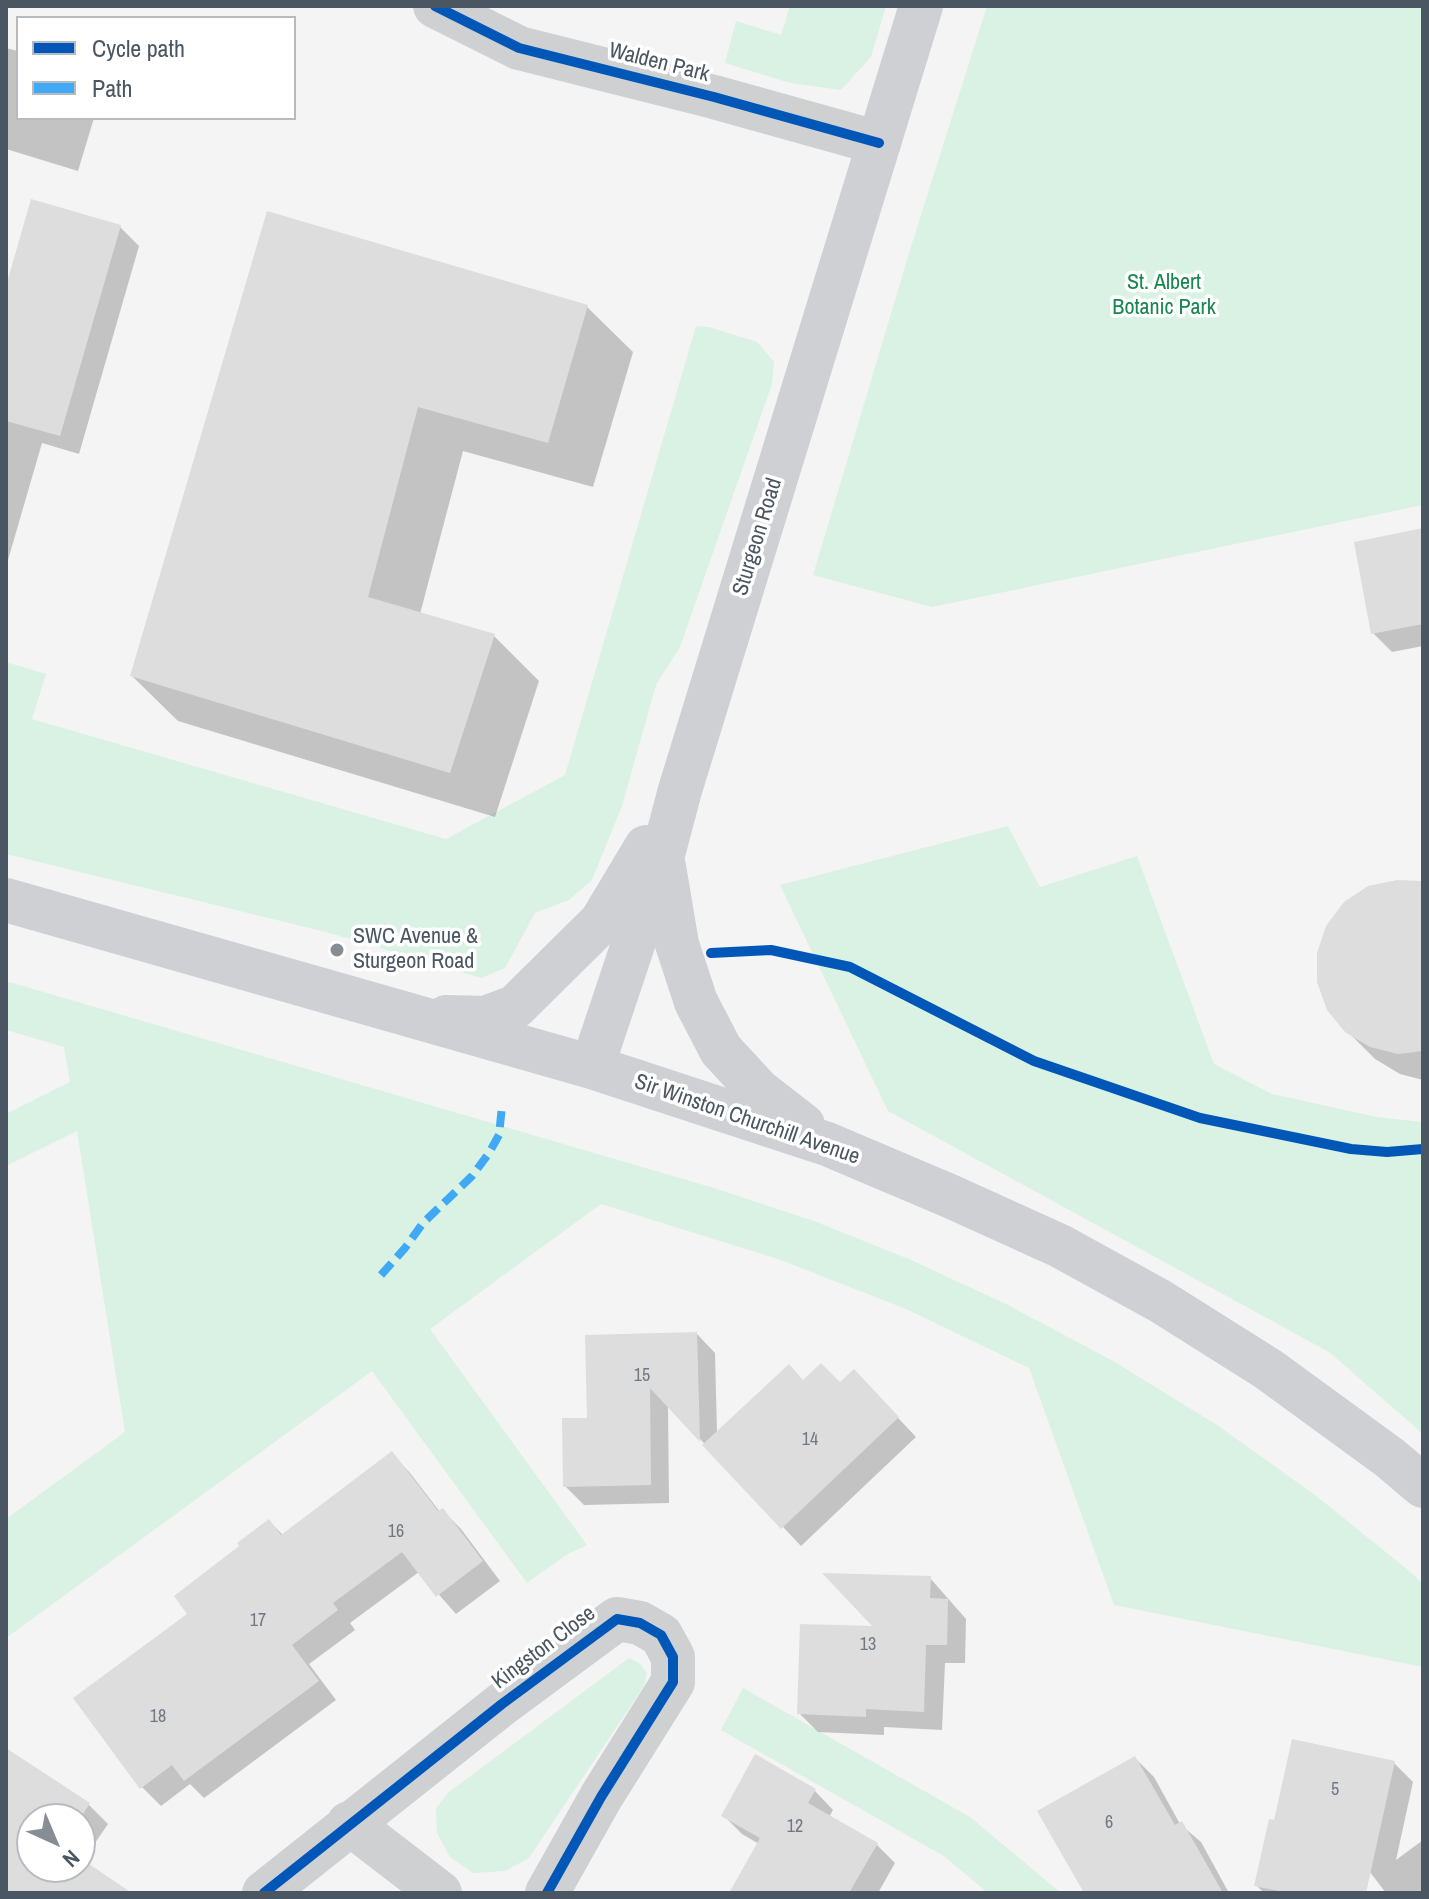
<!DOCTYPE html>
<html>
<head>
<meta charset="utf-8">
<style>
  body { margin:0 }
  #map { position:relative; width:1429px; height:1899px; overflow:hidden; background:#f4f4f4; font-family:"Archivo Narrow",sans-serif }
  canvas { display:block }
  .frame { position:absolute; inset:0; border:8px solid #4a5661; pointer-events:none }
  .legend { position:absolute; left:16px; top:16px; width:280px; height:104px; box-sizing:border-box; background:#fff; border:2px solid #b7bbc0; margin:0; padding:10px 14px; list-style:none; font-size:24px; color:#4a5661 }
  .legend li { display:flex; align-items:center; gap:16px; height:40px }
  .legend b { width:40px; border:2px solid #b7bbc0 }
  .north { position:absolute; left:16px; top:1803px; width:80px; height:80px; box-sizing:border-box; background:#fff; border:2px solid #b7bbc0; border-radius:50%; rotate:136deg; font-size:22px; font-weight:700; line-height:32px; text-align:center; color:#4a5661 }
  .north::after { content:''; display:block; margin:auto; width:28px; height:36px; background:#868d94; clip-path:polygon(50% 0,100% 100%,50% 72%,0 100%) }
</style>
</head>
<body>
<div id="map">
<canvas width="1429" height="1899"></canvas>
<div class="frame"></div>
<ul class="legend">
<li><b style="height:10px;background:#0057b8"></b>Cycle path</li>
<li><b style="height:10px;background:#3fa9f5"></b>Path</li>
</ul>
<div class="north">N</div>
</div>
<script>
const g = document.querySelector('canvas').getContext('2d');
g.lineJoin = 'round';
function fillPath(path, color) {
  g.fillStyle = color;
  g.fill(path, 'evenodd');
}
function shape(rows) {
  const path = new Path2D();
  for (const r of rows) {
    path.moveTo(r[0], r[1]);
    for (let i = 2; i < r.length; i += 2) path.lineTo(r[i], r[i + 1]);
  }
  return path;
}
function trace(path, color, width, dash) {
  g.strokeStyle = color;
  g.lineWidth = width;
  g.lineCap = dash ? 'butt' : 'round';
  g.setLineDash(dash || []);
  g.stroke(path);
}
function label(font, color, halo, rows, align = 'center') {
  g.font = font + ' "Archivo Narrow",sans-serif';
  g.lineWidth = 7;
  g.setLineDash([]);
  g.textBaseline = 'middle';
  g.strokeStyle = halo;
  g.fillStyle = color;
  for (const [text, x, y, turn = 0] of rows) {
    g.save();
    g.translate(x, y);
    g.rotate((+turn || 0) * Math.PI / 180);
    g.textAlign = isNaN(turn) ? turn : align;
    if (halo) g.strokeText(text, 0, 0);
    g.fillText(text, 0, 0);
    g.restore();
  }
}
fillPath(shape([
  [790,6,886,6,871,57,841,90,790,83,725,63,736,21,781,35],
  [987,6,1423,6,1423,505,932,607,813,575,910,250],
  [696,326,709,327,757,342,774,362,772,384,680,647,656,685,622,806,592,880,569,900,535,913,505,968,481,978,330,933,6,854,6,662,46,674,32,719,446,839,565,775],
  [1008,826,1040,887,1137,856,1214,1064,1272,1094,1377,1117,1423,1122,1423,1434,1329,1352,888,1111,780,885],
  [6,981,714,1188,814,1221,911,1260,1006,1304,1113,1361,1217,1425,1315,1495,1408,1570,1423,1584,1423,1667,1114,1605,1029,1368,906,1309,778,1259,601,1204,430,1329,587,1545,566,1555,527,1583,372,1371,6,1638,6,1519,125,1432,77,1131,6,1166,6,1114,70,1082,64,1047,6,1030],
  [629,1658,639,1663,647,1673,644,1686,529,1858,505,1871,473,1873,450,1857,437,1833,436,1808,449,1792],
  [743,1688,970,1817,1061,1893,988,1893,944,1856,721,1730]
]), '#d9f2e3');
fillPath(shape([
  [6,48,18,51,18,118,94,118,78,171,6,149],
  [269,213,587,307,633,352,593,487,463,451,420,614,494,636,539,681,495,817,178,721,132,676],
  [120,227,139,246,79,454,42,443,6,567,6,293],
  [1423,530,1423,646,1392,652,1373,633],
  [1423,883,1423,1080,1400,1074,1375,1059,1347,1031],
  [697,1334,715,1353,717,1433,804,1382,872,1390,916,1437,801,1546,668,1405,669,1503,584,1505,565,1486,589,1420],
  [392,1454,410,1473,440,1512,442,1510,461,1529,500,1581,456,1614,419,1572,350,1623,355,1630,309,1664,336,1700,204,1798,190,1784,161,1806,142,1787,190,1614,242,1546,269,1521,284,1536],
  [930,1578,966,1619,965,1663,945,1663,942,1730,884,1727,884,1735,818,1732,799,1713,877,1628],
  [6,1750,89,1805,108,1824,82,1862,121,1893,6,1893],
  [32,1819,80,1819,80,1867,32,1867],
  [1135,1758,1154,1777,1180,1824,1201,1842,1229,1893,1086,1893],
  [1394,1763,1413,1782,1396,1860,1423,1840,1423,1893,1386,1893,1350,1846,1341,1893,1264,1893,1256,1885,1275,1822],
  [815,1791,833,1810,829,1817,876,1844,895,1863,878,1893,731,1893,759,1844,742,1834,723,1815]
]), '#0003');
fillPath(shape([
  [31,199,121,225,60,436,6,421,6,286],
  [267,211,588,305,548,443,418,407,368,597,495,634,450,773,130,676],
  [1423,528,1423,624,1371,634,1354,542],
  [1397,880,1423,881,1423,1051,1398,1054,1370,1047,1345,1032,1327,1010,1317,982,1317,953,1326,926,1344,902,1368,886],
  [697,1332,700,1442,650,1388,651,1485,563,1487,562,1418,587,1418,585,1335],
  [821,1363,840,1382,854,1369,899,1417,781,1529,702,1445,789,1364,803,1380],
  [392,1451,438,1511,443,1508,483,1561,436,1597,402,1552,333,1603,338,1610,292,1645,319,1681,184,1781,172,1765,140,1789,73,1698,187,1614,174,1596,239,1546,237,1543,269,1519,281,1535],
  [822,1573,931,1576,930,1598,948,1599,947,1645,926,1645,924,1712,866,1709,866,1717,797,1714,800,1624,872,1626],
  [1292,1739,1395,1761,1366,1893,1289,1893,1254,1886,1269,1819,1274,1820],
  [6,1748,90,1803,80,1819,32,1819,32,1867,80,1867,80,1858,132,1893,6,1893],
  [755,1754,816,1789,808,1803,878,1843,849,1893,729,1893,760,1838,721,1816],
  [1135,1756,1175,1825,1182,1821,1223,1893,1084,1893,1037,1811]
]), '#ddddde');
trace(shape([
  [435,6,519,48,714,97,879,143],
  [349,1823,440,1893],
  [264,1893,502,1704,617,1619,640,1623,661,1635,673,1657,673,1682,601,1797,547,1893]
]), '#ced0d2', 44);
trace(shape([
  [663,861,677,944,696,1002,721,1050,758,1090,803,1125],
  [6,900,592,1067,827,1144,952,1197,1060,1246,1160,1301,1268,1369,1390,1458,1423,1486],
  [446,1017,485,1018,515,1007,601,922,646,847],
  [592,1067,662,858,680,790,921,6]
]), '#ced0d4', 44);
trace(shape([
  [381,1275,405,1248,423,1223,472,1176,489,1153,499,1135,502,1106]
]), '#3fa9f5', 8, [16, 8]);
trace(shape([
  [435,6,519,48,714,97,879,143],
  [711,953,771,950,850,967,1034,1061,1200,1118,1351,1149,1387,1152,1423,1149],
  [264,1893,502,1704,617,1619,640,1623,661,1635,673,1657,673,1682,601,1797,547,1893]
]), '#0057b8', 10);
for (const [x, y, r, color] of [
  [337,950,8,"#868d94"]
]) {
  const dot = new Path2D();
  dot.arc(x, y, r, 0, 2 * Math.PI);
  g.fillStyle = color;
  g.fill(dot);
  trace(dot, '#fff', 3);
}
label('18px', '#707881', null, [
  ["15",642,1376],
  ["14",810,1440],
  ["16",396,1532],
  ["17",258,1621],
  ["13",868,1645],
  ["18",158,1717],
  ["5",1335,1790],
  ["6",1109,1823],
  ["12",795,1827]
]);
label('22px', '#4a5661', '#fff', [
  ["Walden Park",659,63,14],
  ["Sturgeon Road",758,537,-73],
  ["Sir Winston Churchill Avenue",747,1120,19],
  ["Kingston Close",544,1648,-37]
]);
label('22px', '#17864f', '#fff', [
  ["St. Albert",1164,283],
  ["Botanic Park",1164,308]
]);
label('22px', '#4a5661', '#fff', [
  ["SWC Avenue &",353,937],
  ["Sturgeon Road",353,962]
], 'left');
</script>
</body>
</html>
